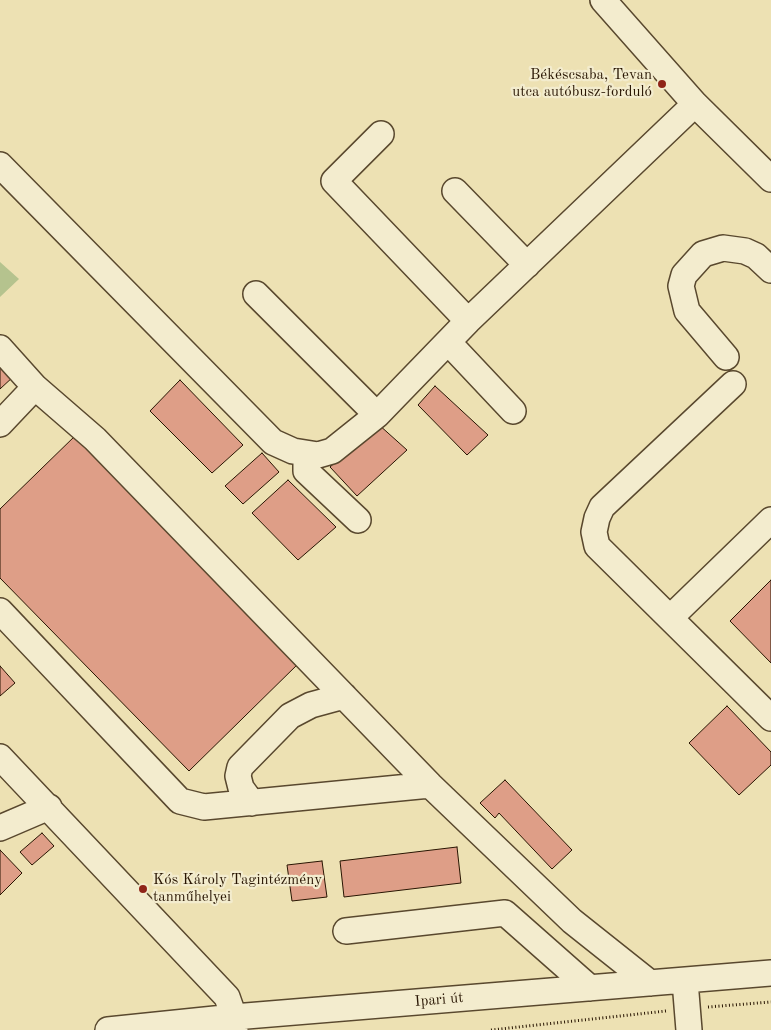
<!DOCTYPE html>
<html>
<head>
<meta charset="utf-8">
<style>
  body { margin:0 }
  canvas { display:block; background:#ede1b3 }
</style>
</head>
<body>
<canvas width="771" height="1030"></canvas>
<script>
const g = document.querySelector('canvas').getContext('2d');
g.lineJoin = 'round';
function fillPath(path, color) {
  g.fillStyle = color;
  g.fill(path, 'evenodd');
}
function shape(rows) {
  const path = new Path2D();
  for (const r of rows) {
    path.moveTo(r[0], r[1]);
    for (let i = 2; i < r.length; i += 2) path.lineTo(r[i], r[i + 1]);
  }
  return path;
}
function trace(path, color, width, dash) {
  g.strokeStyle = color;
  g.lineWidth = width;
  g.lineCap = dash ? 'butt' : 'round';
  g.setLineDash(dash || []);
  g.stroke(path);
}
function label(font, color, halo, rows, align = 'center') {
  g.font = font + ' "Old Standard TT",serif';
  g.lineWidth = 4.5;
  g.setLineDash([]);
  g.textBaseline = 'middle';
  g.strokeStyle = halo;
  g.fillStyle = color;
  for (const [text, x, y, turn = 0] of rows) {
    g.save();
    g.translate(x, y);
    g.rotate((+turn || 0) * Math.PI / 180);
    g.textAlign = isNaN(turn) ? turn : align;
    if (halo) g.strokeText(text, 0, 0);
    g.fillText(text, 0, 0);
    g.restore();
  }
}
fillPath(shape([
  [0,262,19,279,0,297]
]), '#b5c38e');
const building = shape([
  [0,363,14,376,0,389,0,363],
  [180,380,243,445,212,473,150,411,180,380],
  [435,386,488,435,467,455,418,405,435,386],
  [378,424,407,450,357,496,330,467,378,424],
  [77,434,300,662,189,771,0,578,0,509,77,434],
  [262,453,279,472,243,504,225,486,262,453],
  [288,480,336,527,298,560,252,513,288,480],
  [771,580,771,663,730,621,771,580],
  [0,666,15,683,0,696,0,666],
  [727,706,771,752,771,765,739,795,689,743,727,706],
  [505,780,572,850,552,869,499,813,495,818,480,803,505,780],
  [42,833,54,846,32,865,20,852,42,833],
  [457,847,461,883,344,897,340,861,457,847],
  [0,850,22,873,0,895,0,850],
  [322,861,327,897,292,901,287,865,322,861]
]);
fillPath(building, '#de9e87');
trace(building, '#281502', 1);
const minor = shape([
  [603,0,695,104,771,179],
  [381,134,334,181,468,321],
  [0,165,273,442,293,451,318,455,332,451,377,415,468,321,695,104],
  [455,191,527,265],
  [256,294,377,415],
  [448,342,513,411],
  [0,348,35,387],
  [726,357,687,311,681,286,684,275,703,254,723,248,745,251,756,256,771,270],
  [733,384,602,507,597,518,594,532,597,546,771,718],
  [0,424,35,387,95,439,430,785,572,921,650,983],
  [306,454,306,471,358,520],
  [0,611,180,801,204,807,430,785],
  [670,618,771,520],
  [0,757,227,997,234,1017,235,1030],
  [252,803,241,788,238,776,240,767,290,716,311,705,344,696],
  [0,828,49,807],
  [346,931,505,913,590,988],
  [685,981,689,1030],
  [108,1030,234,1017,771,973]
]);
trace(minor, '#59482e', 28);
trace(shape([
  [708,1007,771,1002],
  [491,1030,666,1011]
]), '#281502', 3, [1, 2.5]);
trace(minor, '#f3ecce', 25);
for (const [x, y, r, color] of [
  [662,84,5,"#8f2418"],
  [143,889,5,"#8f2418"]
]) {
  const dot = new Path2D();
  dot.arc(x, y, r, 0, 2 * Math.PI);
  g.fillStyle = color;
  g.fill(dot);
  trace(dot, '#f3ecce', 2);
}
label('15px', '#281502', '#f3ecce', [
  ["Békéscsaba, Tevan",652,75],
  ["utca autóbusz-forduló",652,92],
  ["Kós Károly Tagintézmény",153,880,"left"],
  ["tanműhelyei",153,897,"left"]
], 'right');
label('15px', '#281502', '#f3ecce', [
  ["Ipari út",439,1000,-5]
]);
</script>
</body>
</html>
